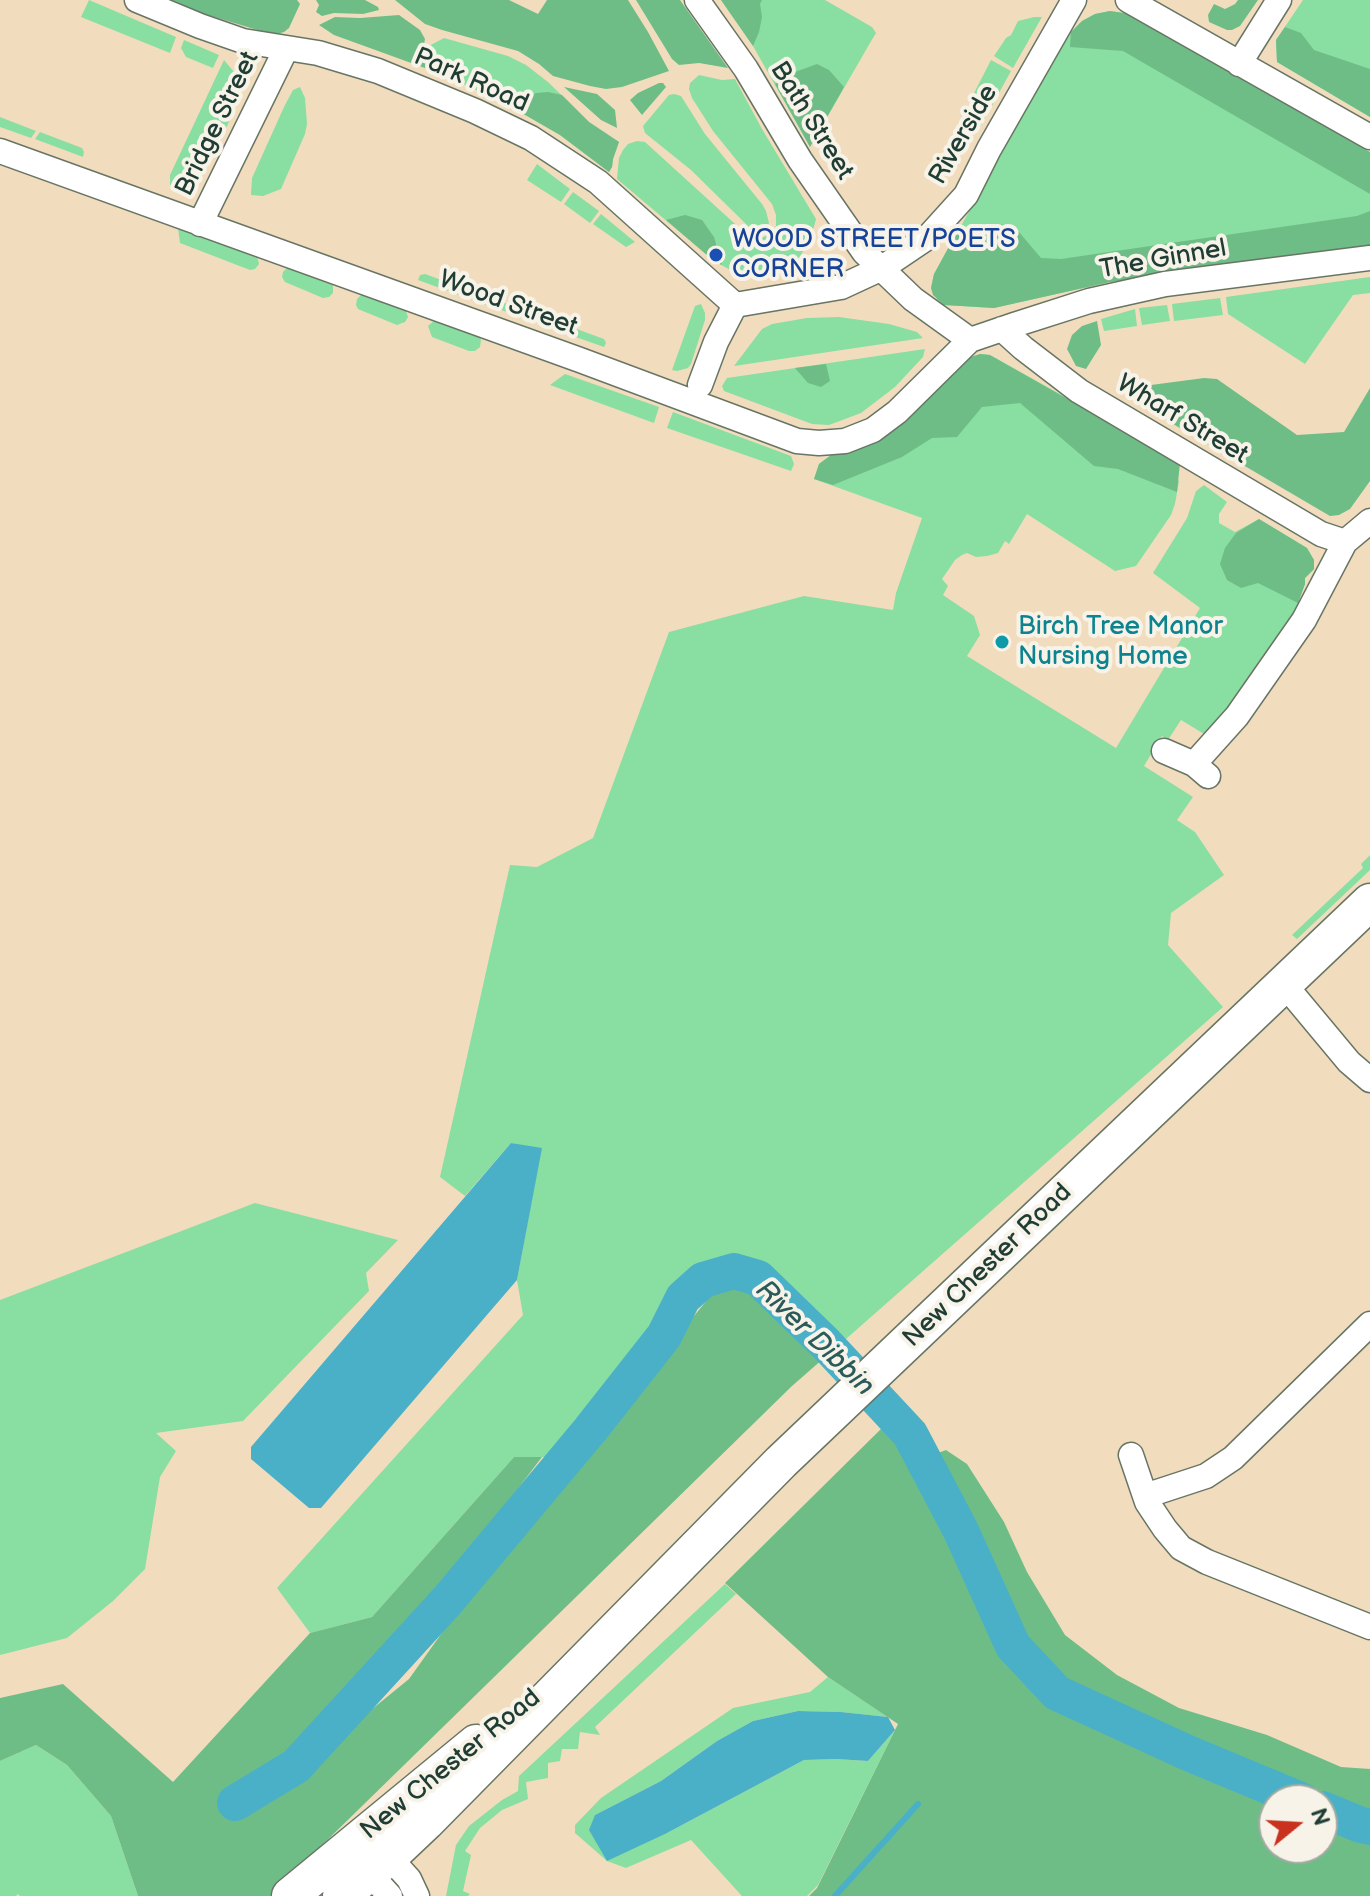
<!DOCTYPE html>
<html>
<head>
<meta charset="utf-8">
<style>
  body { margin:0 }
  #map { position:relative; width:1370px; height:1896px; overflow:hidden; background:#f1ddbe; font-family:"Balsamiq Sans",sans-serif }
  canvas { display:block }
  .north { position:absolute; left:1258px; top:1784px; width:80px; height:80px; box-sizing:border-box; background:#f7f3e8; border:2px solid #a1aaa0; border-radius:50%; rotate:72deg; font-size:22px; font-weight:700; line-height:32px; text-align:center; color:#1f3d34 }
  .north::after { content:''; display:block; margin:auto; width:28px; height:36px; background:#c8321e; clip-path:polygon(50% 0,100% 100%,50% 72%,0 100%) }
</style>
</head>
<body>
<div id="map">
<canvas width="1370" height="1896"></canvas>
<div class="north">N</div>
</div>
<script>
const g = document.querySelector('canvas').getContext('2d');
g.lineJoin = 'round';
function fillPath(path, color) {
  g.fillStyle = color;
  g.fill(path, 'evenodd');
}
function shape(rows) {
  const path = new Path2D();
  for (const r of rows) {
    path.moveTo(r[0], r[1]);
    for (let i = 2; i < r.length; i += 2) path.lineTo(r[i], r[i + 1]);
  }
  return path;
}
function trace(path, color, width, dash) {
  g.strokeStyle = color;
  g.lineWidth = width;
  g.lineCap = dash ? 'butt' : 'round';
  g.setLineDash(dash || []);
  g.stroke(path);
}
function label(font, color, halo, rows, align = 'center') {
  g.font = font + ' "Balsamiq Sans",sans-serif';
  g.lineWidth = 8;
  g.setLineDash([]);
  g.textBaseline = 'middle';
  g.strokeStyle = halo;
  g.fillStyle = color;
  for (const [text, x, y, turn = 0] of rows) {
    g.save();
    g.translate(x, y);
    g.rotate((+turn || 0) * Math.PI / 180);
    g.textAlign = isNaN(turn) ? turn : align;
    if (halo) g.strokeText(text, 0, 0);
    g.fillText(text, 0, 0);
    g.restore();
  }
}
fillPath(shape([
  [89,0,176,37,170,53,81,17],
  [721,0,825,0,872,27,876,33,870,43,810,147,753,46],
  [1303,0,1370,0,1370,117,1277,62,1276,40],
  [1110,11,1125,13,1370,152,1370,247,1110,282,994,308,944,305,938,301,931,288,934,274,1059,51,1071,32,1082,21,1095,14],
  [1034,17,1042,17,1013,68,994,56,1006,38,1011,35,1018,21],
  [444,38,508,56,526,65,548,82,589,122,619,142,613,159,612,167,609,172,560,135,519,111,451,78,449,69,427,47],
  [184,40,219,55,213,68,186,57,181,48],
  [224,60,234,72,238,86,236,100,228,124,203,172,192,181,170,186,170,175],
  [991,60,1011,71,988,113,974,106,971,99],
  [699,75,722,80,735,79,762,129,816,219,810,241,798,259,781,272,760,279,736,273,714,261,617,179,619,158,623,150,628,144,637,141,645,142,745,233,754,237,764,237,771,233,776,226,776,215,772,204,713,131,692,98,689,89,690,83],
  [300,87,305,98,307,124,305,134,281,189,263,196,251,195,252,178,284,107,293,90],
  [674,94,681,96,705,134,762,204,766,211,769,223,766,228,755,230,748,226,691,170,645,133,643,126,669,95],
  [969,109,985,118,976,134,960,125],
  [0,117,36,131,31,138,0,127],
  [40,132,82,148,84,152,83,157,35,139],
  [537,164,570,189,561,202,527,180],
  [573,192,599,211,590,223,564,204],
  [601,214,635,242,626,247,593,224],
  [178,228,218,240,257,256,259,264,255,269,250,270,180,243],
  [287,268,290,268,331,282,333,284,333,293,329,297,323,298,285,282,282,277,283,272],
  [425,274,474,292,475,296,473,300,418,280,420,275],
  [1370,277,1370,293,1353,295,1305,364,1228,314,1226,297],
  [361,295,363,295,405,309,408,317,405,322,397,325,358,309,356,305,357,299],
  [483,295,513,306,513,314,478,302,479,296],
  [1220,298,1223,315,1174,321,1172,304],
  [701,304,705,313,705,320,691,364,688,368,677,371,672,370,695,306],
  [1167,305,1170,321,1142,325,1139,308],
  [1135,309,1137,326,1104,331,1101,319],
  [839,317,889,324,917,332,923,338,734,366,762,329,772,324,807,318],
  [435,320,479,335,481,340,480,347,475,351,469,351,432,337,428,326],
  [560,323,604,339,606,343,604,347,550,328,554,324],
  [925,349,923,357,895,387,861,413,829,425,812,424,724,391,722,386,727,378],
  [980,354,990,355,1119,427,1179,481,1175,504,1171,515,1136,566,1115,571,1027,514,1009,544,1005,541,998,553,987,556,976,557,967,553,962,555,955,560,942,579,948,586,943,595,974,616,980,635,967,656,1116,748,1200,608,1153,573,1187,518,1196,491,1204,485,1227,502,1219,514,1219,523,1235,532,1259,519,1307,548,1314,560,1314,569,1305,578,1305,584,1295,611,1222,715,1204,734,1181,720,1168,740,1162,736,1144,766,1193,797,1177,820,1195,832,1224,875,1171,913,1168,945,1223,1007,838,1346,765,1271,749,1265,718,1267,702,1266,671,1292,654,1332,551,1457,514,1457,372,1617,310,1633,277,1588,523,1315,517,1280,541,1149,511,1143,465,1196,440,1177,510,865,537,867,593,838,669,632,804,596,893,610,896,593,922,518,814,479,819,464,831,455,849,451,895,427],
  [565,374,659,407,654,423,550,385],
  [673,412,791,456,794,464,791,471,667,428],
  [1370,855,1370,870,1297,939,1292,935,1363,868,1361,864],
  [255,1203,398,1240,366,1273,369,1291,243,1421,156,1433,176,1451,160,1477,145,1569,113,1601,67,1638,0,1655,0,1300],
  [725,1584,736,1594,595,1727,600,1735,580,1732,578,1749,562,1749,560,1761,548,1763,548,1778,526,1782,528,1799,502,1810,480,1828,465,1851,471,1855,463,1891,470,1894,468,1896,446,1896,456,1845,469,1826,502,1800,518,1791,519,1776],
  [828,1677,888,1717,841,1712,798,1711,753,1721,717,1741,661,1781,595,1815,667,1833,804,1760,836,1759,868,1761,895,1730,818,1885,807,1896,742,1896,691,1840,626,1868,607,1861,575,1833,575,1825,601,1798,733,1708,810,1692],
  [36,1745,67,1765,111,1816,138,1896,20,1896,18,1894,16,1896,0,1896,0,1761]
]), '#89dea1');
fillPath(shape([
  [168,0,297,0,300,4,289,28,284,32,274,35,201,13],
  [316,0,365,0,378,7,379,10,363,14,334,13,322,16,316,12,319,5],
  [395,0,509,0,538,14,547,0,628,0,648,32,669,71,622,87,606,89,590,86,553,76,539,64,518,51,442,30,425,24],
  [636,0,680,0,728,68,699,63,679,65,672,59],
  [721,0,762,0,760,4,762,17,759,32,753,46],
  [1238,0,1258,0,1240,26,1232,30,1227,30,1209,22,1208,15,1214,4,1225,9,1235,4],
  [1110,11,1136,15,1370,152,1370,194,1123,51,1070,47,1071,32,1082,21,1095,14],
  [399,15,420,30,425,39,423,50,446,71,447,76,334,35,319,25,335,17,360,18],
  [1285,27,1301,33,1314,50,1370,69,1370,117,1277,62,1276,40],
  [817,64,829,70,844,87,810,147,775,84,795,72],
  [659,83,663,83,666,87,642,115,630,100,638,93],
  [564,87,597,94,615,110,617,128,601,120],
  [548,92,562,95,589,122,619,142,613,159,612,167,609,172,560,135,513,108,536,93],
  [1370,211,1370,247,1110,282,994,308,944,305,933,295,931,288,934,274,958,230,985,224,1013,225,1041,258,1061,259,1357,216],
  [685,215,702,220,714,237,722,265,714,261,666,220],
  [1097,321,1101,345,1086,369,1076,366,1067,349,1072,335,1082,326],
  [980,354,990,355,1180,463,1177,492,1118,469,1094,466,1020,403,982,407,957,437,932,438,902,457,833,485,814,479,819,464,831,455,849,451,895,427,926,401,964,359],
  [826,364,830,381,821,387,808,383,795,368],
  [1204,378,1217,379,1297,435,1344,432,1370,388,1370,481,1350,509,1339,515,1330,516,1139,404,1151,385],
  [1259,519,1307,548,1314,560,1314,569,1305,578,1305,584,1298,603,1258,583,1241,588,1227,580,1220,564,1225,548,1236,533],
  [716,1289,744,1289,824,1358,792,1386,270,1896,138,1896,111,1816,67,1765,36,1745,0,1761,0,1698,63,1684,173,1782,310,1633,372,1617,514,1457,542,1457,437,1595,297,1750,232,1794,275,1798,333,1741,409,1679,469,1595,597,1447,681,1332],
  [884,1426,912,1463,946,1450,967,1464,1004,1522,1027,1572,1065,1635,1117,1675,1179,1708,1267,1735,1341,1767,1370,1769,1370,1896,809,1896,817,1888,898,1724,828,1677,725,1583],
  [1322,1800,1322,1848,1274,1848,1274,1800]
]), '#6ebd87');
fillPath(shape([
  [511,1143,542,1148,517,1280,321,1508,309,1508,251,1459,251,1447],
  [798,1711,841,1712,888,1717,895,1730,868,1761,836,1759,804,1760,667,1833,607,1861,589,1830,595,1815,661,1781,717,1741,753,1721]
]), '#49b0c8');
trace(shape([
  [835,1896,918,1804]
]), '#49b0c8', 6);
trace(shape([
  [235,1803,296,1766,447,1601,590,1430,664,1336,683,1298,703,1280,734,1271,758,1278,826,1344,910,1434,961,1531,1013,1646,1057,1693,1188,1753,1301,1800],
  [1322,1809,1361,1825,1370,1827]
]), '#49b0c8', 36);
const minor = shape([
  [137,0,200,26,243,41,318,53,378,71,475,111,531,138,598,182,735,305],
  [697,0,746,69,800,160,864,252,913,299,970,340],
  [1128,0,1370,137],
  [1239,64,1279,0],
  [0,151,580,360,797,441,819,443,845,441,873,430,897,412,970,340,1014,325,1089,301,1165,284,1370,258],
  [200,224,286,49],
  [735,305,841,287,882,268,928,237,966,195,989,149,1074,0],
  [1002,329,1023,348,1079,391,1321,534,1345,542],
  [700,385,716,342,735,305],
  [1164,751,1194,764,1208,776],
  [1194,764,1237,716,1304,620,1345,542,1370,521],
  [1284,984,1349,1062,1370,1080],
  [1131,1455,1147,1502,1165,1529,1181,1548,1207,1562,1370,1627],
  [1145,1496,1206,1476,1233,1458,1370,1324],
  [389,1857,409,1879,417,1896],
  [369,1873,390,1896]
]);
const highway = shape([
  [290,1896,476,1743],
  [341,1896,389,1857,426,1822,781,1462,1370,902]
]);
trace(minor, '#687564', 27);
trace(highway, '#687564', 39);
trace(minor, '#fff', 24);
trace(highway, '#fff', 36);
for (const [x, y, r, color] of [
  [716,255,8,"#1a4fb4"],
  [1002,642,8,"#0f9aa8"]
]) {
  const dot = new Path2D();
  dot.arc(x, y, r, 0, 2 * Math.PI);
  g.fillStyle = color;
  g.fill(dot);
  trace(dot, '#f7f3e8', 3);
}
label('26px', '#1f3d34', '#f7f3e8', [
  ["Park Road",471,81,24],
  ["Bath Street",811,121,58],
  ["Bridge Street",218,124,-64],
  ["Riverside",964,135,-60],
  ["The Ginnel",1163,260,-10],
  ["Wood Street",508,304,20],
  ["Wharf Street",1182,420,31],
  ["New Chester Road",988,1266,-44],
  ["New Chester Road",451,1765,-39]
]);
label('26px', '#164399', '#f7f3e8', [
  ["WOOD STREET/POETS",732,240],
  ["CORNER",732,270]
], 'left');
label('26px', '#0d838f', '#f7f3e8', [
  ["Birch Tree Manor",1018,627],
  ["Nursing Home",1018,657]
], 'left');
label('italic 28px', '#2a5a59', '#f7f3e8', [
  ["River Dibbin",814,1339,44]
]);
</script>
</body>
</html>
